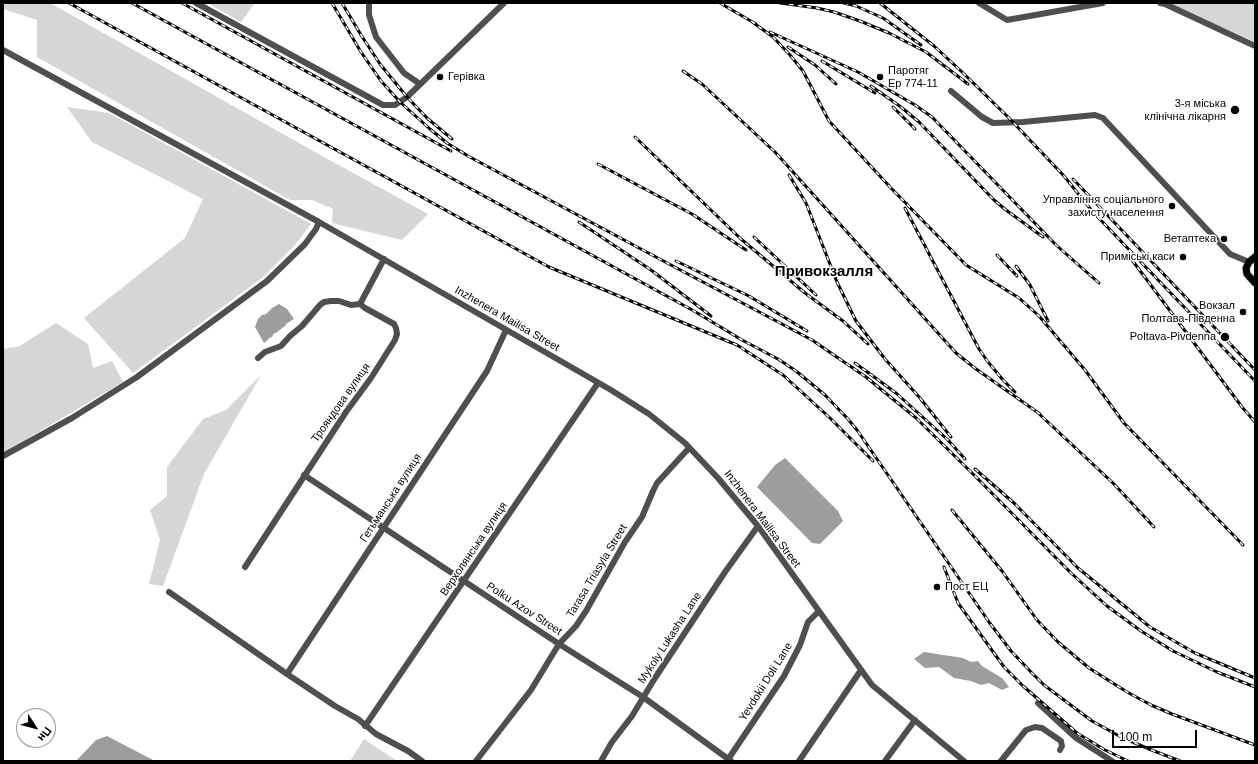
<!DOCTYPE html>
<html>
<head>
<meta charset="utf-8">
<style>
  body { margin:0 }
  #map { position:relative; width:1258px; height:764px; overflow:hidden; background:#fff; font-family:Arial,sans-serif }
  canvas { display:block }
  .frame { position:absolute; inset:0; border:4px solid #000; pointer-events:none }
  .north { position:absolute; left:16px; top:708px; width:40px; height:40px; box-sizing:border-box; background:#fff; border:1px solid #999; border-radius:50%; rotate:126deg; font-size:11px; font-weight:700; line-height:16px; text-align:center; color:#000 }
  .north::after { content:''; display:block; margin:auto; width:14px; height:18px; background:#000; clip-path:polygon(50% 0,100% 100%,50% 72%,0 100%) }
  .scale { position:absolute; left:1112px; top:730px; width:85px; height:18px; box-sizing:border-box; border:2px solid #000; border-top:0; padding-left:5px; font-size:12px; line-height:14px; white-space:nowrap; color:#000; -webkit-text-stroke:3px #fff; paint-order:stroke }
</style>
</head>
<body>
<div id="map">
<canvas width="1258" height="764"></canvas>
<div class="frame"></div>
<div class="north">Пн</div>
<div class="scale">100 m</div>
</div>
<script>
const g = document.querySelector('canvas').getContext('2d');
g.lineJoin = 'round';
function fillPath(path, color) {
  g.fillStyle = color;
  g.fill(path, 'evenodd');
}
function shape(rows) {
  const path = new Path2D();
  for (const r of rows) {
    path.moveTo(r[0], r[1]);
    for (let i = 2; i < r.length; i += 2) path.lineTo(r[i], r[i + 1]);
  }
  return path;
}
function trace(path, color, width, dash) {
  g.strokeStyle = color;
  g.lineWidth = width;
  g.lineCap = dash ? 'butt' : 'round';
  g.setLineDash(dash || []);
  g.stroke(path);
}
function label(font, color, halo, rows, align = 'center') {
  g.font = font + ' Arial,sans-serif';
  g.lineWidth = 3;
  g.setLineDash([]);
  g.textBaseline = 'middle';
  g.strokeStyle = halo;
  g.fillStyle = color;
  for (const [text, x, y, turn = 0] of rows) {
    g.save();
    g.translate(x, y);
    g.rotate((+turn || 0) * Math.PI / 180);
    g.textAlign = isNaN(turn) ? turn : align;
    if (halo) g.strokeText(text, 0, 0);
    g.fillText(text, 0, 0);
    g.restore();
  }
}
fillPath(shape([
  [3,3,50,3,315,152,428,214,402,240,332,223,333,209,312,200,290,200,37,57,37,20,3,9],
  [207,3,255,3,241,22],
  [1168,3,1255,3,1255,42,1210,22],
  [67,107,109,113,311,224,295,245,262,278,133,373,84,318,185,238,203,199,92,142],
  [56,323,88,344,93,368,112,361,123,382,3,453,3,349,20,346],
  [261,375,204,474,163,586,149,584,160,540,150,510,167,496,167,467,203,419,226,410],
  [364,739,397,761,350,761]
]), '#d6d6d6');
fillPath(shape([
  [279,304,287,309,294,319,286,324,286,325,276,333,274,333,272,337,269,338,268,340,264,343,255,327,258,319,262,315,266,314,272,308],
  [785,458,838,511,843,521,820,544,812,543,757,487,775,465],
  [924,652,963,658,971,662,978,661,982,666,1002,678,1009,687,1002,690,989,683,981,685,971,681,954,678,939,667,925,668,914,659],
  [107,736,153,760,155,761,76,761,96,740]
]), '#9d9d9d');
const major = shape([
  [1255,257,1249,262,1246,268,1247,274,1255,283]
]);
trace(major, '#dbdbdb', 9);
trace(shape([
  [196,3,383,105,395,105,407,97,504,3],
  [369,3,369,15,376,37,404,73,420,84],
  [979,3,1007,20,1103,3],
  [1160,3,1165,4,1255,46],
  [3,50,319,222,611,390,649,414,685,443,718,478,758,526,872,685,964,761],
  [951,91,982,117,993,123,1023,122,1095,115,1103,118,1230,254,1249,262],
  [258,358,265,352,281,346,290,336,302,326,320,305,324,302,331,301,339,301,351,305,360,304],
  [3,456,72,418,137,377,267,281,305,244,316,229,319,222],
  [304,475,559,644,643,697,731,761],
  [245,567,346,412,371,378,395,340,397,334,396,328,394,324,365,308,360,304,384,259],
  [169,592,287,674,335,706,358,719,376,734,408,751,422,761],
  [287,674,487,371,506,330],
  [1038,703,1076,738,1112,761],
  [365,726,598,383],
  [476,761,531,690,559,644,576,626,586,611,625,542,642,517,653,491,657,483,689,448],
  [601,761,612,742,632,716,655,678,725,572,758,526],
  [727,761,784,676,800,645,808,622,818,612],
  [799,761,861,670],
  [885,761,915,720],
  [1001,761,1026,730,1035,727,1042,728,1061,741,1062,746,1060,750]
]), '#4f4f4f', 6);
trace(major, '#000', 7);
const rail = shape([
  [69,3,549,267,737,345,783,375,830,418,873,461],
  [132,3,694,311,742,340,778,359,796,371,825,395,847,418,857,430,989,622,1011,651,1031,672,1044,685,1092,721,1121,737,1149,749,1180,761],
  [182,3,451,151],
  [332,3,361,52,381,81,400,102,430,129,447,143,468,156,639,248,812,340,866,377,916,418,970,471,1071,573,1107,606,1141,631,1173,651,1217,672,1255,687],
  [342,3,361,35,380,64,407,97,427,118,452,139],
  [720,3,756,24],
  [780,3,817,8,834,12,860,21,889,33,926,52,968,84],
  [844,3,856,6,883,18,921,45],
  [880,3,934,46,962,72,1008,117,1064,176,1092,211,1255,381],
  [751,21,773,37,790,55,803,71,829,121,891,188,966,265,1019,298,1039,316,1085,370,1124,423,1243,545],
  [770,32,858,72,915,105,932,117,1056,245,1099,283],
  [788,47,815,65,836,84],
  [822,61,875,93],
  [683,71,702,84,775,152,956,353,976,369,1040,414],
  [871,86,901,107,919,122,994,200,1006,210,1043,237],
  [893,107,915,129],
  [635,137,741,239,805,293,843,321,868,344],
  [598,164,692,214,746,250],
  [789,175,806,203,837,282,856,321,885,359,920,398,951,437],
  [1073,179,1255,370],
  [905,208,979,349,988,362,1003,380,1015,392],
  [579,222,651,270,711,316],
  [754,237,816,295],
  [997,255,1017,276],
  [1132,260,1242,407,1255,422],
  [676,261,749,296,807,331],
  [1016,266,1030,285,1048,321],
  [855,363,896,393,948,440,965,459],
  [1036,411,1113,483,1154,527],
  [975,469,1014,503,1078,568,1150,627,1195,653,1255,678],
  [952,510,1002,571,1037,620,1058,642,1089,668,1127,692,1151,705,1172,714,1255,745],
  [944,567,958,603,1004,667,1023,686,1077,733,1105,750,1128,761]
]);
trace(rail, '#000', 3);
trace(rail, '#fff', 1.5, [4.5]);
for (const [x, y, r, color] of [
  [440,77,4,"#000"],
  [880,77,4,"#000"],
  [1235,110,5,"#000"],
  [1172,206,4,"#000"],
  [1224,239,4,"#000"],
  [1183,257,4,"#000"],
  [1243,312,4,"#000"],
  [1225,337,5,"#000"],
  [937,587,4,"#000"]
]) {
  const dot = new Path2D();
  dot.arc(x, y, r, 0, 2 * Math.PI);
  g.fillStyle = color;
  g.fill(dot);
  trace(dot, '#fff', 1.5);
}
label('11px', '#000', '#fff', [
  ["Паротяг",888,71,"left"],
  ["Ер 774-11",888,84,"left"],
  ["Герівка",448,77,"left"],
  ["3-я міська",1226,104],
  ["клінічна лікарня",1226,117],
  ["Управління соціального",1164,200],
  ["захисту населення",1164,213],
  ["Ветаптека",1216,239],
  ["Приміські каси",1175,257],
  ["Вокзал",1235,306],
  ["Полтава-Південна",1235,319],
  ["Poltava-Pivdenna",1216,337],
  ["Пост ЕЦ",945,587,"left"]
], 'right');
label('11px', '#000', '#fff', [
  ["Inzhenera Mailisa Street",507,319,30],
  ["Трояндова вулиця",341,403,-55],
  ["Гетьманська вулиця",391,498,-57],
  ["Inzhenera Mailisa Street",762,519,53],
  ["Верхолянська вулиця",474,549,-56],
  ["Tarasa Triasyla Street",597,571,-59],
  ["Polku Azov Street",524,609,33],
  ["Mykoly Lukasha Lane",670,638,-57],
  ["Yevdokii Doli Lane",766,682,-58]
]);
label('bold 15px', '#000', '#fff', [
  ["Привокзалля",824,272]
]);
</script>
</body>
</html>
